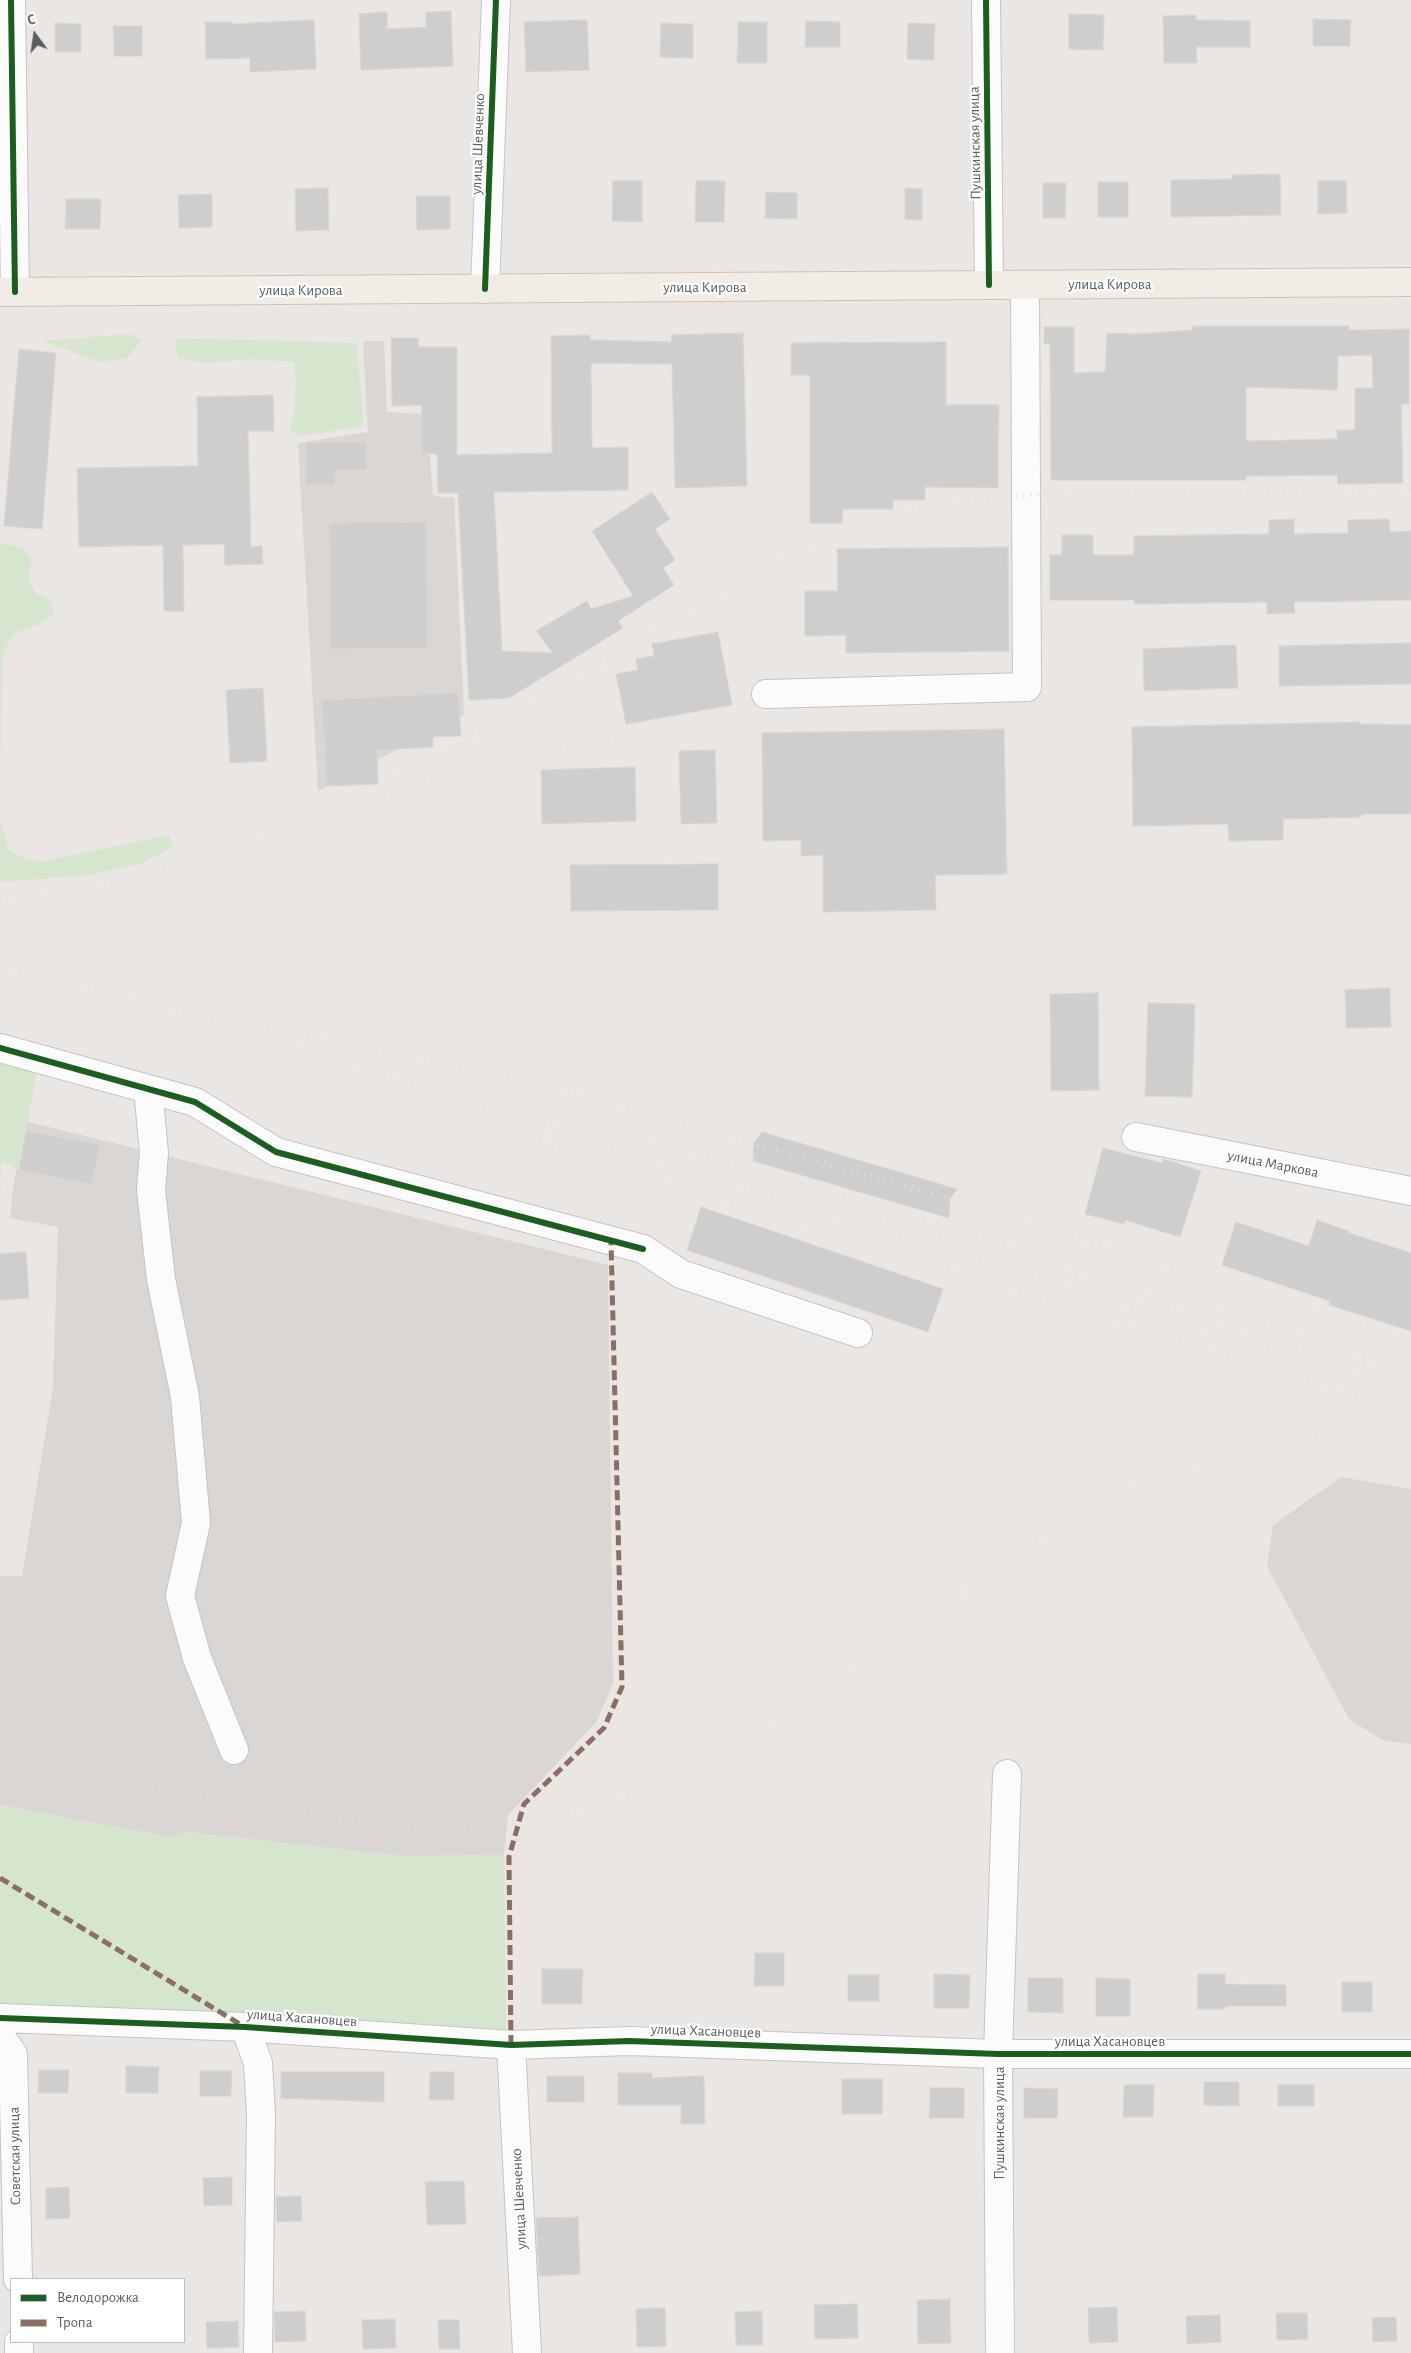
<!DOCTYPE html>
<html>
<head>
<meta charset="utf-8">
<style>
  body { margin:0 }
  #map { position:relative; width:1411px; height:2353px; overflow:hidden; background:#e9e6e3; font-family:"Alegreya Sans",sans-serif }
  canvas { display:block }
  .legend { position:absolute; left:10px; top:2278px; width:175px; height:65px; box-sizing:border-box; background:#fff; border:1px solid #bdbfc0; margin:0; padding:6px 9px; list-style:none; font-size:15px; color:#595e61 }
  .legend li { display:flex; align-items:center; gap:10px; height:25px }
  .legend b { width:25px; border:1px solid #bdbfc0 }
  .north { position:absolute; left:10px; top:10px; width:50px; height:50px; -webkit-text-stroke:4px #fff; paint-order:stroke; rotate:346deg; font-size:14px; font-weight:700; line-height:20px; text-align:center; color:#595e61 }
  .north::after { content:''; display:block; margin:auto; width:18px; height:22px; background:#595e61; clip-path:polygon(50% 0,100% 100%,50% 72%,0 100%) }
</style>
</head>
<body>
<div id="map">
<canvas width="1411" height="2353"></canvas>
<ul class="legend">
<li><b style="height:6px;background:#1b5e20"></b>Велодорожка</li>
<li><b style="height:6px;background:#8d6e63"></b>Тропа</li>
</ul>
<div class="north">С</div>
</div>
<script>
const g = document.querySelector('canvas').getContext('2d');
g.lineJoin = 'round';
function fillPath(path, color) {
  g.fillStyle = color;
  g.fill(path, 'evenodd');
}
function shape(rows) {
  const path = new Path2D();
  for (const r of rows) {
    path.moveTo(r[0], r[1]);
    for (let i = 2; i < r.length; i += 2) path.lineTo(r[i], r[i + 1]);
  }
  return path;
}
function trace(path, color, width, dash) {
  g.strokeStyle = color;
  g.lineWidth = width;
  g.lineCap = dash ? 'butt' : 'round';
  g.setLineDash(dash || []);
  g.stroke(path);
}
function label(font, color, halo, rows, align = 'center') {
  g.font = font + ' "Alegreya Sans",sans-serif';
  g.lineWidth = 4.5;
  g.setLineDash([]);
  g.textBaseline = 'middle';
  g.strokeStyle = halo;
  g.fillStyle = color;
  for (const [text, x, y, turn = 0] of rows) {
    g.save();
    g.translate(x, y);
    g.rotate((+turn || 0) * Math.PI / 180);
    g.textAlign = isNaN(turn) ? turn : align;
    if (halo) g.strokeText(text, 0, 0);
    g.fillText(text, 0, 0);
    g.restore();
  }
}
fillPath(shape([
  [363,341,384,341,387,412,426,414,433,496,454,498,464,715,318,791,298,443,368,432],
  [25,1121,608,1265,613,1683,597,1721,508,1815,504,1855,402,1856,185,1832,170,1837,0,1805,0,1576,22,1576,53,1387,58,1227,10,1218,13,1188],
  [1341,1477,1411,1489,1411,1744,1382,1740,1349,1719,1267,1566,1273,1525]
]), '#dad6d4');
fillPath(shape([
  [129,334,142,340,127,358,100,362,42,341],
  [175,338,357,343,363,426,301,436,290,430,294,412,296,386,294,362,252,359,205,363,178,358],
  [0,543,22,547,32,560,28,577,35,593,51,601,54,614,40,624,17,632,9,640,3,655,0,769],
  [0,819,9,850,23,858,40,862,169,835,173,847,142,863,89,875,0,882],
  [0,1048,39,1058,19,1170,1,1161,0,1196],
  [0,1805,170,1837,185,1832,402,1856,504,1855,506,2038,0,2009]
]), '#d6e5cd');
const building = shape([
  [451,11,453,66,361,70,359,14,387,12,387,29,426,27,426,12,451,11],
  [1069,14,1104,15,1103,50,1069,49,1069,14],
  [1196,15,1196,20,1250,21,1250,47,1196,47,1197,63,1164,63,1163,16,1196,15],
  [1313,19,1351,20,1350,46,1313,46,1313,19],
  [314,20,316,69,250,72,250,58,206,59,205,22,232,22,232,24,314,20],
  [587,20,589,70,526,72,524,22,587,20],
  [806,21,840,22,840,47,805,47,806,21],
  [738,22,767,22,767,63,737,63,738,22],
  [55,23,81,24,81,52,55,52,55,23],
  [661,23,693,24,693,58,660,57,661,23],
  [908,23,935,24,934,60,907,59,908,23],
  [113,26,142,26,142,56,114,56,113,26],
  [1280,174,1281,215,1171,217,1171,180,1232,179,1232,175,1280,174],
  [613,181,642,181,642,222,612,221,613,181],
  [696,181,725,181,724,222,695,222,696,181],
  [1318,181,1346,181,1347,213,1318,214,1318,181],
  [1098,182,1128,182,1128,217,1098,217,1098,182],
  [1043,183,1066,183,1065,218,1043,218,1043,183],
  [328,188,329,230,296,231,295,189,328,188],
  [905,188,922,189,922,220,905,219,905,188],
  [766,192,797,193,797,219,765,218,766,192],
  [212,194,212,227,179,228,178,195,212,194],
  [416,196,450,196,450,229,417,230,416,196],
  [66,199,101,199,100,229,65,229,66,199],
  [1193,326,1349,326,1349,330,1409,329,1409,404,1401,404,1403,483,1338,484,1337,475,1246,476,1246,480,1051,480,1050,344,1044,344,1044,327,1074,327,1074,373,1105,372,1107,333,1136,334,1193,330,1193,326],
  [1372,355,1373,388,1355,388,1355,430,1337,430,1337,439,1246,441,1246,387,1337,390,1338,356,1372,355],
  [743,333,747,486,675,488,672,364,591,363,592,448,628,447,628,490,494,492,502,651,553,653,536,631,587,601,591,609,633,596,592,531,652,492,670,519,655,529,675,560,663,568,674,585,618,621,623,628,509,698,469,700,458,493,438,493,437,454,422,454,422,405,392,406,391,338,418,338,418,347,457,347,457,455,552,453,551,336,590,335,590,340,672,342,671,335,743,333],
  [946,342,946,405,999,405,998,488,925,487,925,500,893,500,893,509,843,509,842,523,810,523,810,375,791,375,791,343,946,342],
  [19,349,56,353,42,529,4,526,19,349],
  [273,395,274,431,248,431,251,547,262,546,263,564,225,565,224,544,183,545,184,611,164,611,163,545,79,547,77,468,198,466,197,397,273,395],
  [366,442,367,470,335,470,335,485,306,485,306,443,366,442],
  [1294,519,1294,534,1348,533,1348,520,1389,519,1390,532,1411,531,1411,600,1294,602,1295,613,1267,614,1267,602,1134,604,1134,600,1050,600,1050,555,1062,555,1062,535,1093,535,1093,555,1134,555,1134,536,1269,534,1269,520,1294,519],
  [426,522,427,648,330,649,329,523,426,522],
  [1008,547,1009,651,846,653,846,635,805,636,805,591,838,591,837,549,1008,547],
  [718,632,732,705,626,724,616,674,638,670,636,659,654,656,652,644,718,632],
  [1411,643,1411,684,1279,686,1279,646,1411,643],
  [1236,645,1238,688,1144,691,1143,649,1236,645],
  [263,688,267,761,230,763,226,690,263,688],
  [458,693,461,736,433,737,433,747,377,750,378,784,327,786,322,700,458,693],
  [1359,722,1359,724,1411,725,1411,814,1361,814,1361,817,1283,819,1283,840,1229,841,1228,824,1133,826,1132,727,1359,722],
  [1004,729,1007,874,935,875,936,910,823,912,823,855,801,856,801,840,763,841,762,733,1004,729],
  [715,750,717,823,681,824,679,751,715,750],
  [635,767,636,821,542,824,541,770,635,767],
  [718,864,718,910,571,911,570,865,718,864],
  [1390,988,1391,1027,1346,1028,1345,990,1390,988],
  [1098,993,1099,1090,1051,1091,1050,994,1098,993],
  [1148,1003,1195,1004,1192,1097,1145,1096,1148,1003],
  [26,1131,100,1145,92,1184,19,1170,26,1131],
  [762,1132,957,1189,950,1199,949,1218,753,1161,754,1143,762,1132],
  [1103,1148,1162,1163,1163,1159,1201,1171,1180,1237,1125,1220,1124,1224,1085,1214,1103,1148],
  [701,1207,943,1289,928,1332,687,1250,701,1207],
  [1317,1220,1349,1231,1349,1233,1411,1253,1411,1331,1329,1305,1330,1301,1222,1265,1236,1222,1309,1246,1317,1220],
  [26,1252,29,1298,0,1300,0,1254,26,1252],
  [755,1953,784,1953,784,1986,754,1986,755,1953],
  [542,1969,583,1969,582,2004,542,2004,542,1969],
  [934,1974,970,1975,969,2008,934,2008,934,1974],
  [1198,1974,1225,1974,1225,1984,1286,1985,1286,2006,1225,2006,1225,2009,1197,2009,1198,1974],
  [848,1975,879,1975,879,2001,848,2001,848,1975],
  [1028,1978,1063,1978,1063,2013,1028,2012,1028,1978],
  [1096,1978,1130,1979,1130,2016,1096,2016,1096,1978],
  [1342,1982,1372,1982,1372,2012,1342,2012,1342,1982],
  [126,2066,159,2067,158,2093,126,2093,126,2066],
  [39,2070,69,2070,68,2093,38,2093,39,2070],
  [200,2071,232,2071,231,2096,200,2096,200,2071],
  [281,2072,384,2072,384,2102,281,2098,281,2072],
  [430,2072,454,2072,454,2100,429,2100,430,2072],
  [618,2073,652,2073,652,2078,704,2076,705,2124,681,2124,681,2105,618,2105,618,2073],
  [547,2076,584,2076,584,2102,547,2102,547,2076],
  [842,2079,883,2079,882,2114,842,2114,842,2079],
  [1204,2082,1239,2082,1239,2106,1204,2105,1204,2082],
  [1124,2085,1154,2085,1153,2117,1123,2117,1124,2085],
  [1278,2085,1314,2085,1314,2106,1278,2106,1278,2085],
  [930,2088,964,2088,964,2118,929,2118,930,2088],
  [1024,2088,1058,2089,1057,2118,1024,2118,1024,2088],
  [232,2177,232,2205,204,2206,203,2178,232,2177],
  [464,2181,466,2224,427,2225,425,2182,464,2181],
  [69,2187,70,2218,46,2219,46,2188,69,2187],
  [301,2196,302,2221,277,2222,276,2197,301,2196],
  [578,2217,580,2274,539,2276,536,2218,578,2217],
  [950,2299,951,2343,918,2344,917,2300,950,2299],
  [857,2304,858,2338,815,2339,814,2305,857,2304],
  [1117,2307,1118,2342,1089,2343,1088,2308,1117,2307],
  [665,2308,666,2346,637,2347,636,2309,665,2308],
  [305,2311,306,2341,275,2342,274,2312,305,2311],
  [762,2311,763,2345,736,2345,735,2312,762,2311],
  [1276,2313,1307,2313,1308,2339,1277,2340,1276,2313],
  [1220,2315,1221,2342,1187,2344,1186,2316,1220,2315],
  [1396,2317,1397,2341,1373,2342,1372,2318,1396,2317],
  [395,2319,396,2348,363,2349,362,2320,395,2319],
  [438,2320,459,2320,460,2349,439,2349,438,2320],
  [238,2321,239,2347,207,2348,206,2322,238,2321]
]);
fillPath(building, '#d0cecd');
trace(building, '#d8d5d2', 1);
const minor = shape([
  [11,0,15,292],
  [986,0,989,285],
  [485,289,496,0],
  [766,694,1027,687,1025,285],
  [0,1048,195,1102,276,1152,643,1249,681,1274,858,1333],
  [148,1089,154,1153,151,1190,161,1279,185,1397,196,1523,180,1596,197,1658,234,1750],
  [1136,1137,1411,1191],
  [0,2018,245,2027,511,2045,629,2041,998,2054,1411,2054],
  [245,2027,258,2063,261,2114,258,2353],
  [0,2036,13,2054,18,2279],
  [511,2045,527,2353],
  [19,2342,19,2353],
  [1000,2353,998,2054,1007,1774]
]);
const major = shape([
  [0,292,1411,282]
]);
trace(minor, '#c4c4c4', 30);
trace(major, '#d1c0b0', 30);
trace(minor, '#fcfbfb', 28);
trace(major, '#f2ece6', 28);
trace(shape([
  [338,812,425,782,659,728],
  [0,900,127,882,288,828,472,738,585,676,679,616,779,560,860,523,912,510,963,501,1026,495,1411,489],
  [0,966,134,999,365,1067,468,1103,1411,1392],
  [205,1014,549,1085,950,1199,1411,1340],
  [429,1096,477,1117,583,1157,1411,1412],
  [544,1119,663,1145,761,1170,1411,1369],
  [819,1203,888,1220,1411,1380],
  [69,1776,388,1827,450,1828,507,1824,574,1812,640,1794,713,1762,795,1714,1023,1549,1092,1507,1153,1477,1220,1456,1286,1440,1356,1431,1411,1432]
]), '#e0e0e0', 4, [1, 6]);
trace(shape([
  [0,1878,243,2026],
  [511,2045,509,1857,524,1804,604,1728,622,1687,611,1241]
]), '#8d6e63', 5, [10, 5]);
trace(shape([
  [11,0,15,292],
  [986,0,989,285],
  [485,289,496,0],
  [0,1048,195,1102,276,1152,643,1249],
  [0,2018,245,2027,511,2045,629,2041,998,2054,1411,2054]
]), '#1b5e20', 6);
label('15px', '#595e61', '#fff', [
  ["Пушкинская улица",975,143,-91],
  ["улица Шевченко",478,144,-88],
  ["улица Кирова",1110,284],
  ["улица Кирова",705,287],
  ["улица Кирова",301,290],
  ["улица Маркова",1273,1164,11],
  ["улица Хасановцев",302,2018,4],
  ["улица Хасановцев",706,2031,2],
  ["улица Хасановцев",1110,2041],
  ["Пушкинская улица",999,2123,-90],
  ["Советская улица",15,2156,-91],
  ["улица Шевченко",519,2199,-93]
]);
</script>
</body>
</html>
